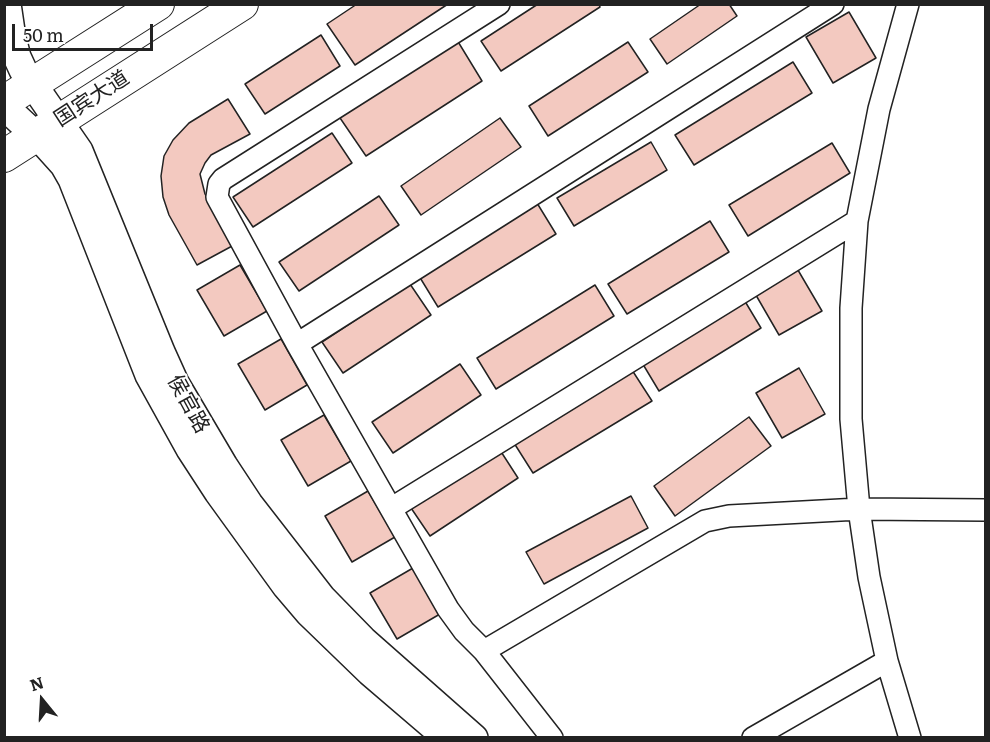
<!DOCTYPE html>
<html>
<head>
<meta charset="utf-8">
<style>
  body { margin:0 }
  #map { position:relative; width:990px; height:742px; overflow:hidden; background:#fff; font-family:Literata,serif }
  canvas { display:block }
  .frame { position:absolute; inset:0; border:6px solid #222; pointer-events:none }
  .north { position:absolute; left:12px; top:670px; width:60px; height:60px; -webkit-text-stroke:4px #fff; paint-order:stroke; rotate:342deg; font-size:16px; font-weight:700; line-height:24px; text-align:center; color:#222 }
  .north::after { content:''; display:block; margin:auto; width:21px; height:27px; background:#222; clip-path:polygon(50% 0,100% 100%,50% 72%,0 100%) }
  .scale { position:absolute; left:12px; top:24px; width:141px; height:27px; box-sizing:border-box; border:3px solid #222; border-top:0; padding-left:8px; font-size:18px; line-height:21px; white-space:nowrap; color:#222; -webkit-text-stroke:4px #fff; paint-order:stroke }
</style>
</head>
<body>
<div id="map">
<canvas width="990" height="742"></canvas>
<div class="frame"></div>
<div class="north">N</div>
<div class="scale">50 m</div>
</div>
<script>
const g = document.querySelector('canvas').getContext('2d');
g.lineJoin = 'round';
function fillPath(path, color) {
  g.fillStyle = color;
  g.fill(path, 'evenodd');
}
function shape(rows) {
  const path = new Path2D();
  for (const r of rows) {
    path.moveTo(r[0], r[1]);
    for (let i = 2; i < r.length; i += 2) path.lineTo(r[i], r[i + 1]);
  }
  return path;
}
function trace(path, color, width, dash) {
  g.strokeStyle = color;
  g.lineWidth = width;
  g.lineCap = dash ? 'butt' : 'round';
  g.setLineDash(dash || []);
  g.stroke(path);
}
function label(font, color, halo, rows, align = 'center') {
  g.font = font + ' Literata,"Noto Sans SC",serif';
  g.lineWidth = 4.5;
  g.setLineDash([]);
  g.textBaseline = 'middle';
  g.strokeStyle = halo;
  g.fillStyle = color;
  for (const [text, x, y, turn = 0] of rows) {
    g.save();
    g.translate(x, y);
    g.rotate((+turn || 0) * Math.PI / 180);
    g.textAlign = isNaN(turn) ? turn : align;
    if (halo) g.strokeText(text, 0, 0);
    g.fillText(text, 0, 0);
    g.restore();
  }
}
const building = shape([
  [357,4,448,4,355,65,327,24,357,4],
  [538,4,599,4,600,7,501,71,481,41,538,4],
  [701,4,729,4,737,16,667,64,650,39,701,4],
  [849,12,876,58,833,83,806,37,849,12],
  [321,35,340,66,265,114,245,84,321,35],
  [457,40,482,81,366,156,338,115,457,40],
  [628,42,648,72,548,136,529,106,628,42],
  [793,62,812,93,694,165,675,135,793,62],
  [228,99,250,134,211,155,205,163,200,174,205,194,234,245,197,265,169,215,163,197,161,176,164,156,173,140,189,123,228,99],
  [500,118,521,147,421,215,401,186,500,118],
  [332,133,352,163,253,227,233,197,332,133],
  [651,142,667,170,574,226,557,198,651,142],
  [832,143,850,173,748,236,729,205,832,143],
  [379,196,399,225,299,291,279,262,379,196],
  [537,203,556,234,438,307,419,276,537,203],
  [710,221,729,252,627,314,608,284,710,221],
  [240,265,267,311,224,336,197,290,240,265],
  [795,265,822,311,779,335,753,290,795,265],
  [410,284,431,315,343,373,322,342,410,284],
  [595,285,614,316,496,389,477,358,595,285],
  [743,298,761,328,659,391,641,361,743,298],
  [281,339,307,385,265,410,238,364,281,339],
  [460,364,481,395,393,453,372,422,460,364],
  [799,368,825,414,782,438,756,393,799,368],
  [632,370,652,401,533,473,514,443,632,370],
  [324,415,351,461,308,486,281,440,324,415],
  [749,417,771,446,675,516,654,486,749,417],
  [498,447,518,478,430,536,409,505,498,447],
  [368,491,395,537,352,562,325,516,368,491],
  [631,496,648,528,544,584,526,552,631,496],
  [413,568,440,614,397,639,370,593,413,568]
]);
fillPath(building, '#f3c9c0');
trace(building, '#222', 1.5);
const minor = shape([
  [499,4,223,179,219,184,217,197,297,344,448,609,464,631,484,651,552,738],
  [908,4,879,109,857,221,851,308,851,419,859,509,986,510],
  [297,344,833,4],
  [392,508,857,221],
  [484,651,705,521,729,516,859,509,869,577,887,661,910,738],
  [753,738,887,661]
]);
const major = shape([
  [7,4,12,38,17,57,23,70,79,151,161,352,175,383,224,466,249,504,322,598,363,640,474,738],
  [4,106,46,145,64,165,72,179,149,375,190,449,218,492,286,586,309,613,370,672,447,738]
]);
const highway = shape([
  [4,102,158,4],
  [4,156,242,4]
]);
trace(minor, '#222', 24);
trace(major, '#222', 30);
trace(highway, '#222', 34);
trace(minor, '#fff', 21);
trace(major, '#fff', 27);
trace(highway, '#fff', 32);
label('21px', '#222', '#fff', [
  ["国宾大道",92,99,-33],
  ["侯官路",188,404,61]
]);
</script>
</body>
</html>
